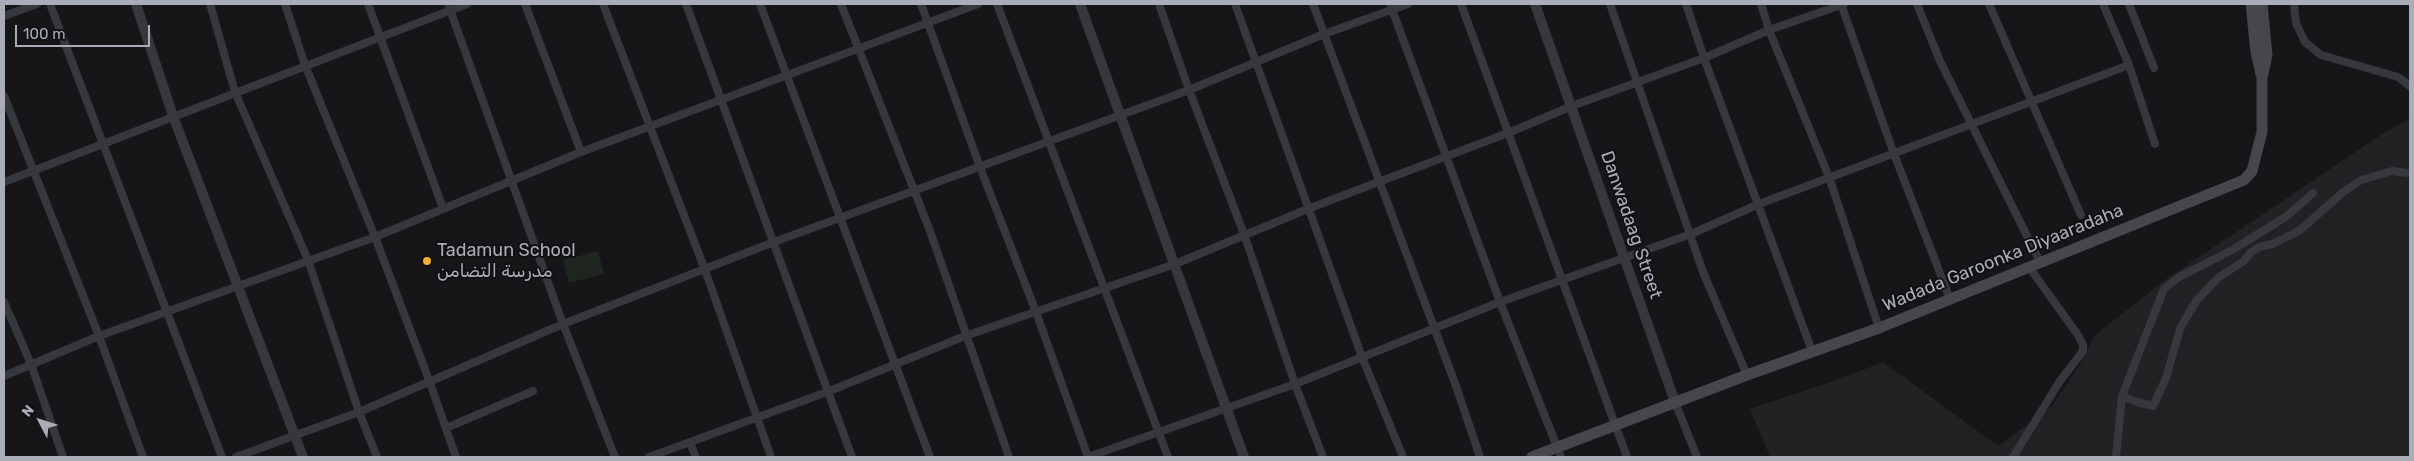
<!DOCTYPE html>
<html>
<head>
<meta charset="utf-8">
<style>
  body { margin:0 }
  #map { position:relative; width:2414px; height:461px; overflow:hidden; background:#161618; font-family:Rubik,sans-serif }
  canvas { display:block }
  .frame { position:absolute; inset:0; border:5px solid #a8adb8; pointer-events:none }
  .north { position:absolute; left:15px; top:396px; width:50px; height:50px; -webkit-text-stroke:4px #111113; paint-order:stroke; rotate:310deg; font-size:14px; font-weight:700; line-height:20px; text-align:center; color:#a8adb8 }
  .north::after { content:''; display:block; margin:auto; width:18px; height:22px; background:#a8adb8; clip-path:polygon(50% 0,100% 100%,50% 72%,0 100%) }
  .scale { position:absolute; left:15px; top:25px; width:135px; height:22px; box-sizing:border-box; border:2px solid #a8adb8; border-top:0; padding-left:6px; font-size:15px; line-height:18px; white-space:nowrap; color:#a8adb8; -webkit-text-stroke:4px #111113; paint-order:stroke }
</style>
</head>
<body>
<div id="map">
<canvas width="2414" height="461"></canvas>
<div class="frame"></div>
<div class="north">N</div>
<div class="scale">100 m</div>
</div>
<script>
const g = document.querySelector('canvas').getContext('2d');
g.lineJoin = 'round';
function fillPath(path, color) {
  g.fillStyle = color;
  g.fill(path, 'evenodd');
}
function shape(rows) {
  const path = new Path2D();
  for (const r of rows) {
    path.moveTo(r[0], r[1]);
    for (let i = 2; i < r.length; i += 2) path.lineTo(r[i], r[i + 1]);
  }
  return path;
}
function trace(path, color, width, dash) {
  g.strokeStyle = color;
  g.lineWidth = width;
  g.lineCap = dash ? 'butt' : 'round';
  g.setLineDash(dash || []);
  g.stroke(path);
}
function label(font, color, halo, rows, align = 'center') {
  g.font = font + ' Rubik,"Noto Sans Arabic",sans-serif';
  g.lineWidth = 4;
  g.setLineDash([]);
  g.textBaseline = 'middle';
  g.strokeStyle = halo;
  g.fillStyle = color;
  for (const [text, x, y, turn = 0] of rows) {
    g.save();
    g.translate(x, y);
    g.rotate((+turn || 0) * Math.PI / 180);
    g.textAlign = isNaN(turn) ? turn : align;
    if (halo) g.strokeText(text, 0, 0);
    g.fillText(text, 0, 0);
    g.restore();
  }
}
fillPath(shape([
  [2410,118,2410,457,1770,457,1750,409,1837,380,1883,362,1998,446,2050,408,2080,365,2095,335,2169,277,2381,135]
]), '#222225');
fillPath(shape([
  [598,251,604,274,569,283,563,260]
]), '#1e261f');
trace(shape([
  [50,4,222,457],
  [210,4,235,92,308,260,359,412,377,457],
  [285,4,305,65,375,237,429,380,456,457],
  [368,4,443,208],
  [448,4,563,324,615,457],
  [525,4,581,152],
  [603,4,705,270,771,457],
  [686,4,852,457],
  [760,4,930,457],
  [841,4,930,231,1009,457],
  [921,4,980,167,1036,312,1088,457],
  [997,4,1168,457],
  [1159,4,1189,90,1244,234,1295,384,1323,457],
  [1235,4,1362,357,1403,457],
  [1313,4,1456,386,1480,457],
  [1390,4,1500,302,1561,457],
  [1461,4,1627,457],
  [1610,4,1703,272,1747,375],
  [1686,4,1704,58,1812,351],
  [1761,4,1769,30,1829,177,1879,328],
  [1841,4,1894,154,1950,299],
  [1917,4,1940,61,2040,262],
  [1989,4,2081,215],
  [2103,4,2129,65,2155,144],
  [2129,4,2154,68],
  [2294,4,2296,23,2305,42,2321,55,2398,77,2410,86],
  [4,16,37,4],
  [4,96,99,336,143,457],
  [4,182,467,4],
  [4,302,31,364,63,457],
  [4,376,99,336,375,237,581,152,978,4],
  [2122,396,2137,402,2153,406,2166,378,2180,329,2196,301,2219,277,2244,261,2250,253,2259,247,2272,244,2299,231,2342,193,2361,180,2392,171,2406,173],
  [1675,402,1697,457],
  [446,428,533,391],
  [690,443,696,457],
  [236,457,359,412,563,324,774,242,1189,90,1324,34,1408,4],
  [649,457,827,392,965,336,1175,264,1310,208,1508,133,1572,106,1704,58,1769,30,1844,4],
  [1088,457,1295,384,1500,302,1691,234,1759,204,2129,65],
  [2013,457,2060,381,2083,351,2083,345,2078,335,2029,267],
  [2116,457,2122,396,2164,289,2179,277,2234,249,2287,216,2313,193]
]), '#37383d', 8);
trace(shape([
  [136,4,173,116,303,457],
  [1080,4,1244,457],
  [1535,4,1675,402]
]), '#37383d', 10);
trace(shape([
  [2251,4,2256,52,2261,74],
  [1532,457,1747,375,1879,328,2244,180,2252,171,2262,132,2262,78,2267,55,2262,4]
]), '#45474d', 11);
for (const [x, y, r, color] of [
  [427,261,5,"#f2b134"]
]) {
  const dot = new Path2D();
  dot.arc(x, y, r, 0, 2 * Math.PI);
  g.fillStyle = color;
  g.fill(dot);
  trace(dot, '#111113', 2);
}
label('18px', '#a8adb8', '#111113', [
  ["Danwadaag Street",1631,225,71],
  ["Wadada Garoonka Diyaaradaha",2003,258,-22]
]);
label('18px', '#a8adb8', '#111113', [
  ["Tadamun School",437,251],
  ["مدرسة التضامن",437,272]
], 'left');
</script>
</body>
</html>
